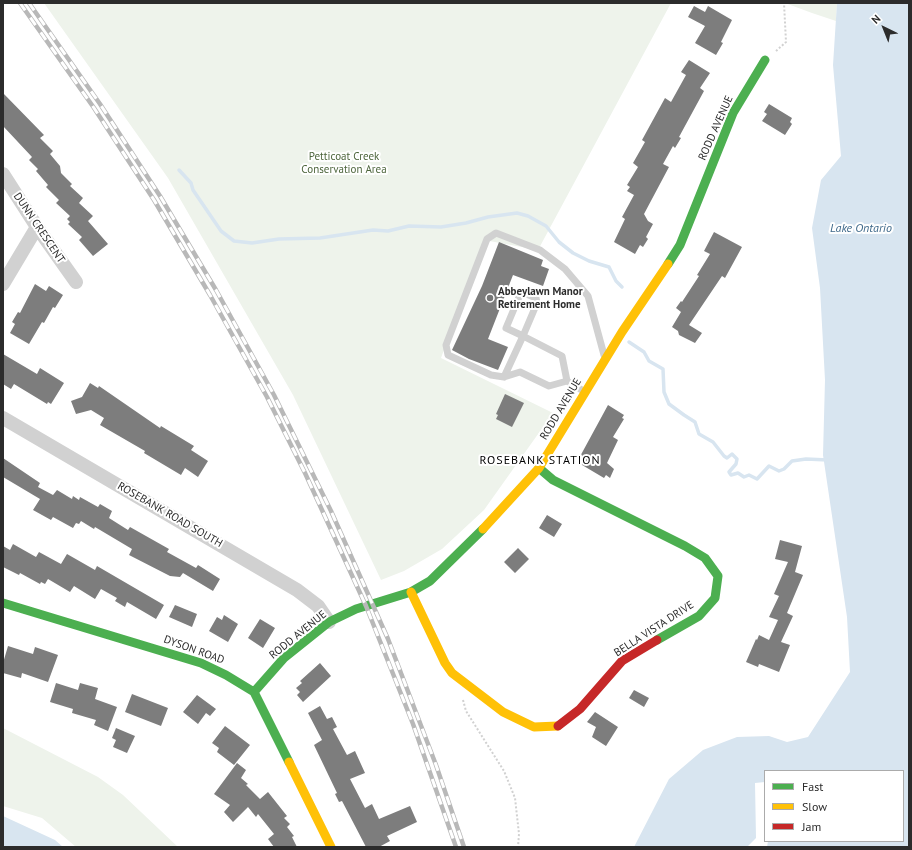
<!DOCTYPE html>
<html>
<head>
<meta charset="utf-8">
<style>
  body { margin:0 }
  #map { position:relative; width:912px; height:850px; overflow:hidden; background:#fff; font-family:"PT Sans",sans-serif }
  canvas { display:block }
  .frame { position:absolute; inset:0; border:4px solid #2c2c2c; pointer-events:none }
  .legend { position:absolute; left:764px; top:770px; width:140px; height:72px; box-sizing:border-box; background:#fff; border:1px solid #ababab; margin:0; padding:5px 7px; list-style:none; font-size:12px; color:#2c2c2c }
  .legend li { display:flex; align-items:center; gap:8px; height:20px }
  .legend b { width:20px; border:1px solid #ababab }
  .north { position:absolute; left:864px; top:8px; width:40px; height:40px; -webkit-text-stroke:3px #fff; paint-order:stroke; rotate:317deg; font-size:11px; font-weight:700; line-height:16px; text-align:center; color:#2c2c2c }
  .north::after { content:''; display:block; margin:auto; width:14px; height:18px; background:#2c2c2c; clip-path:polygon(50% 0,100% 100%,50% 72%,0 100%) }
</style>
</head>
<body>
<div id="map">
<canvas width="912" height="850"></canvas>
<div class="frame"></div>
<ul class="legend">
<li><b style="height:5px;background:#4caf50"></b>Fast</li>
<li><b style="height:5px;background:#ffc107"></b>Slow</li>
<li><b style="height:5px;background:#c62828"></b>Jam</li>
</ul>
<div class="north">N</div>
</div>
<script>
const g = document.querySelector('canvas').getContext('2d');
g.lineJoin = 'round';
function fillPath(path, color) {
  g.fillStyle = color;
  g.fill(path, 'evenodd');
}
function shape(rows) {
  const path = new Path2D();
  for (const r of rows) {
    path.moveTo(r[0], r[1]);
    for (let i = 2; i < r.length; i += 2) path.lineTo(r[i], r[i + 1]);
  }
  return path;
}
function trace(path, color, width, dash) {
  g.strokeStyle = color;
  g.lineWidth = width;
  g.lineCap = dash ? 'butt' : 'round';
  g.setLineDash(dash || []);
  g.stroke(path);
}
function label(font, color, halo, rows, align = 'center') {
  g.font = font + ' "PT Sans",sans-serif';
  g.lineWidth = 4;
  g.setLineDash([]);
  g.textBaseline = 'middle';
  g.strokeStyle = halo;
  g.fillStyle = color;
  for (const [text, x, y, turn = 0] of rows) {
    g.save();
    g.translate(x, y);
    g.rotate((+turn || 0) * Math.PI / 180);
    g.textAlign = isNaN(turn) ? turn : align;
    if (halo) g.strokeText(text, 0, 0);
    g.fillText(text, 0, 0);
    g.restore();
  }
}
fillPath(shape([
  [44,3,671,3,538,250,484,240,441,358,553,413,484,510,442,549,404,571,381,580,293,395,168,178],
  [785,3,837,3,836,21,812,13],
  [3,728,98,777,123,795,178,847,76,847,42,818,3,806]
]), '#eef3eb');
fillPath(shape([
  [837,3,909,3,909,847,767,847,768,841,903,841,903,771,765,771,765,782,755,783,756,838,747,847,634,847,669,779,703,750,737,737,769,736,787,742,808,737,850,672,847,617,823,455,825,380,820,288,812,228,821,180,841,156,833,65],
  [3,816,55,840,63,847,3,847]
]), '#d8e5f0');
trace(shape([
  [179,170,191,183,193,190,221,231,234,241,252,243,279,239,320,238,373,230,388,231,409,226,441,227,466,223,488,217,517,213,528,216,546,226,559,242,573,253,589,261,609,267,616,281,622,287],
  [629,342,644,352,649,361,663,369,664,392,669,404,684,415,695,422,699,434,713,442,724,456,727,458,732,454,737,459,736,464,729,472,731,475,738,473,744,477,749,475,757,479,769,466,779,471,784,469,792,461,806,459,828,460]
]), '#d8e5f0', 3.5);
fillPath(shape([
  [694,6,705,12,708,6,732,20,721,42,723,43,716,55,695,43,705,26,688,17],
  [689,60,710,73,700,88,704,91,679,137,681,138,675,148,673,146,663,164,669,167,644,214,648,221,653,224,646,237,648,239,643,247,640,245,635,254,614,242,625,219,622,217,634,195,627,191,630,187,627,185,638,167,633,163,645,142,642,140,665,98,671,102,686,75,681,72],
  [3,93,44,135,40,138,53,151,50,154,60,166,61,173,72,184,70,186,83,198,79,203,93,216,88,221,108,244,93,256,79,240,82,237,68,224,70,222,67,219,70,216,56,203,59,200,46,187,48,185,36,171,38,169,29,160,32,157,3,126],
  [769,104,792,118,790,122,792,124,785,135,762,121,767,114,764,112],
  [714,232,742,247,725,278,722,276,689,325,702,333,695,343,679,335,678,331,672,327,681,312,676,308,681,301,682,302,699,276,697,275,710,254,704,251],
  [499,242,543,260,541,266,549,269,543,286,513,275,488,339,508,347,498,370,469,359,452,350,482,286],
  [35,284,46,291,49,286,63,295,55,308,53,307,44,323,42,322,29,344,10,333,15,324,12,322,18,312,20,313],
  [3,354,37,374,40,368,64,383,51,404,48,402,47,404,14,384,11,389,3,384],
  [90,383,98,388,99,386,160,428,161,426,194,446,191,450,208,461,198,477,185,468,181,475,144,453,145,451,100,425,104,418,91,410,76,414,71,401,82,397],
  [505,394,524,403,512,427,496,419,498,415,496,414],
  [608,405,624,415,622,418,624,419,613,437,618,440,607,463,614,469,610,478,606,475,604,478,577,462],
  [3,458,40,483,38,487,53,495,57,490,72,499,73,496,79,500,80,497,98,507,100,504,112,511,109,518,128,530,130,527,169,549,167,552,196,568,198,565,220,579,213,591,183,573,180,577,170,576,129,555,132,549,95,527,94,529,81,521,79,524,76,523,73,528,53,517,51,520,33,510,40,499,3,477],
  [547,515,562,524,554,537,539,528],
  [780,540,802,546,795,572,803,575,787,613,793,616,781,642,790,645,779,672,759,664,758,667,746,662,756,639,757,640,759,635,769,640,778,620,769,617,779,596,774,594,788,562,775,559],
  [13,544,36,557,39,552,61,564,67,554,95,570,97,566,164,605,156,619,127,602,125,607,115,601,117,598,101,589,95,599,74,586,70,592,48,579,45,584,41,582,40,584,20,573,19,575,3,567,3,546,10,550],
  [518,548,529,559,515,573,504,562],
  [175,605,197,614,192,627,169,617],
  [224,615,238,624,228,642,209,631,217,617,222,620],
  [260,619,275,628,263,648,248,638],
  [8,646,33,654,35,647,58,655,48,682,22,673,21,678,3,673,3,663],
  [320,663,331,676,303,702,297,695,300,692,296,688,302,683,300,681],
  [56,683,78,690,80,683,98,688,95,699,117,707,108,731,94,725,96,720,72,713,73,709,50,702],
  [634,690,649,698,644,707,629,698],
  [132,694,168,708,161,726,125,712],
  [197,695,216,709,210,716,206,713,198,724,183,712],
  [320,706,327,719,332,717,337,727,333,729,347,755,355,751,365,773,350,779,365,808,372,804,379,819,410,806,417,822,387,836,390,841,379,847,366,847,342,801,339,802,335,794,337,793,314,745,322,740,308,713],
  [595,712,618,727,606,746,592,737,596,727,587,722],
  [225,726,250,745,234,765,217,752,219,748,212,743],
  [116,728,135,736,127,753,113,747,116,740,112,738],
  [237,763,246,770,241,778,248,784,246,785,260,799,268,792,287,816,284,818,290,824,287,827,294,836,292,837,297,847,274,847,268,839,274,834,258,814,256,817,248,807,233,822,224,812,230,805,214,794]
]), '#7d7d7d');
trace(shape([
  [776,51,786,42,784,3],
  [463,700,466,711,504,771,515,798,519,834,518,847]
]), '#d1d1d1', 2, [2, 2]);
trace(shape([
  [504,377,523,336,506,328,519,297,524,293,536,298,537,303,523,336,562,356,567,381,549,386,520,372,504,377,491,375,448,355,446,345,487,239,496,233,540,250,565,269,588,296,604,355],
  [567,381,585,392]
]), '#d1d1d1', 7);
trace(shape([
  [3,174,37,227,76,282],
  [3,284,37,227],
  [3,418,297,590,318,606,329,622]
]), '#d1d1d1', 14);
trace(shape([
  [668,264,680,245,733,113,765,60],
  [539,468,553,480,685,546,705,558,718,576,715,598,699,616,657,640],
  [3,603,201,663,226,675,254,692,289,762],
  [254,692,284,658,329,622,356,609,411,592,430,581,483,529]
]), '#4caf50', 9);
trace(shape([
  [483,529,539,468,622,332,668,264],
  [411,592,445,663,452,673,503,712,534,727,558,726],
  [289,762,331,847]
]), '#ffc107', 9);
trace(shape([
  [558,726,580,709,622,661,657,640]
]), '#c62828', 9);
const rail = shape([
  [20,3,94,108,154,200,210,295,267,397,305,473,366,606,413,724,456,847],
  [29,3,100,104,160,196,216,290,274,395,331,511,388,639,436,765,464,847]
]);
trace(rail, '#b8b8b8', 4.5);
trace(rail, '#fff', 3, [9]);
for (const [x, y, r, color] of [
  [490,298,4,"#767676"]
]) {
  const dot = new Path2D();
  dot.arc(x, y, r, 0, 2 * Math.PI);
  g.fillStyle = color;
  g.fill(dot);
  trace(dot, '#fff', 1.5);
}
label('11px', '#2c2c2c', '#fff', [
  ["RODD AVENUE",716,128,-66],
  ["DUNN CRESCENT",39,228,56],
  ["RODD AVENUE",561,409,-59],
  ["ROSEBANK ROAD SOUTH",170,515,30],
  ["BELLA VISTA DRIVE",654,629,-33],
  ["RODD AVENUE",298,635,-39],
  ["DYSON ROAD",194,650,20]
]);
label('11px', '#4d653c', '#fff', [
  ["Petticoat Creek",344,157],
  ["Conservation Area",344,170]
]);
label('bold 11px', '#2c2c2c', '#fff', [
  ["Abbeylawn Manor",498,292],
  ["Retirement Home",498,305]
], 'left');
label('italic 12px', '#3f698a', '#fff', [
  ["Lake Ontario",861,229]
]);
g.letterSpacing = '1px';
label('12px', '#000', '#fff', [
  ["ROSEBANK STATION",540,461]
]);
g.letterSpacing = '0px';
</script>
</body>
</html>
